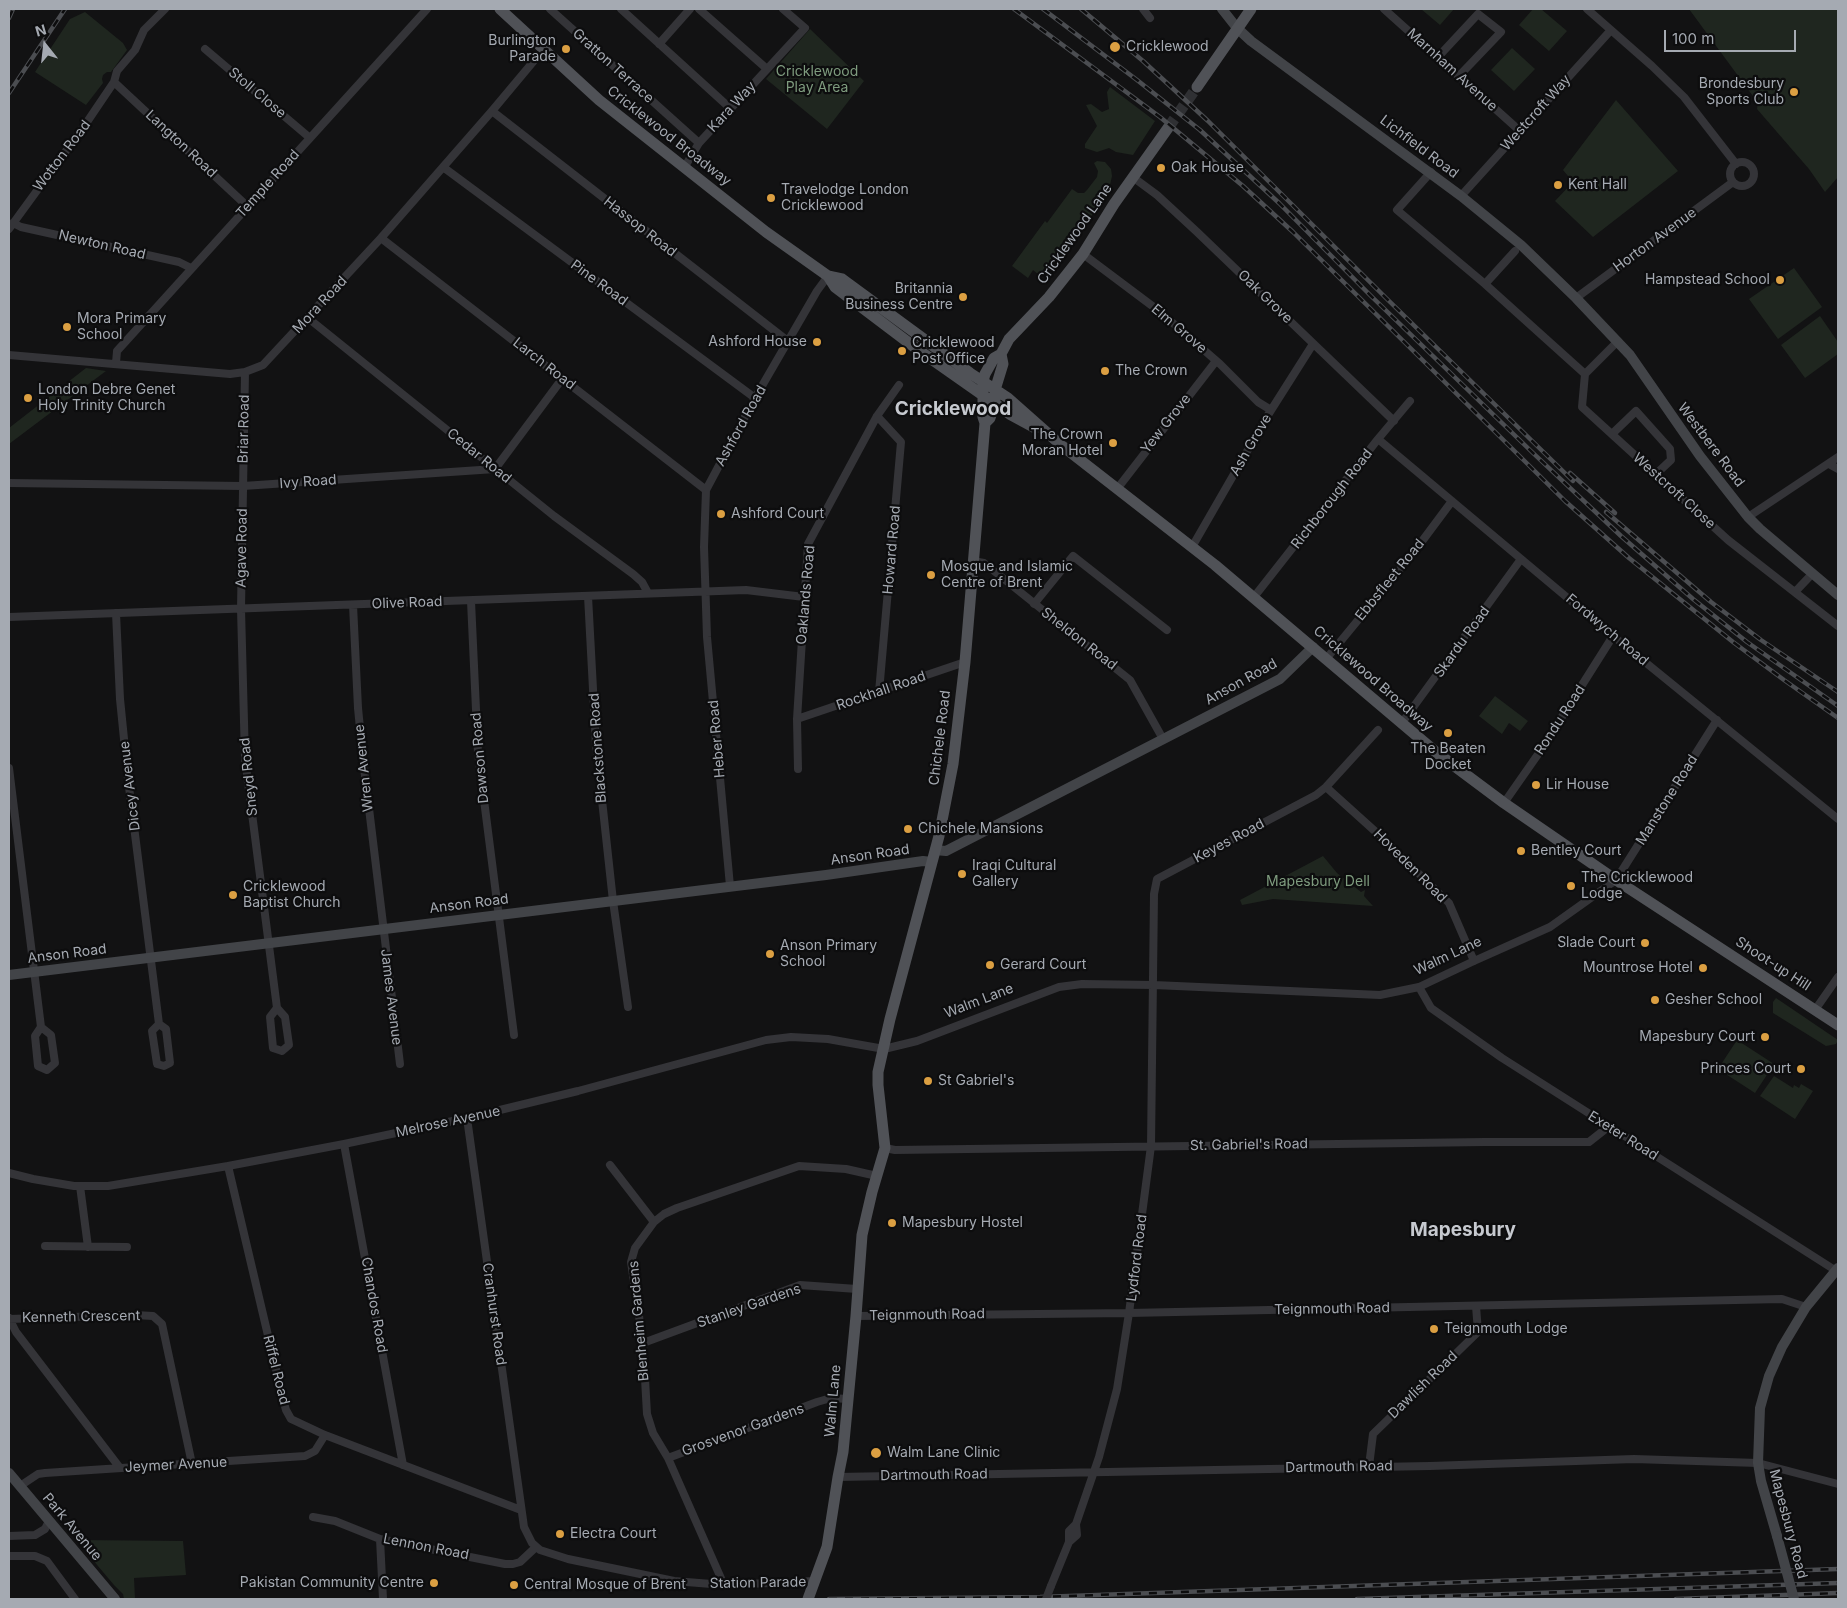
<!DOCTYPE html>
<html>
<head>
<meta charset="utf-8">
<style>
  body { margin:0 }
  #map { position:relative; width:1847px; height:1608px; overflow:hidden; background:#121213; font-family:Inter,sans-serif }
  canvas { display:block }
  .frame { position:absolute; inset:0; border:10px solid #a5aab2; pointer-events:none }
  .north { position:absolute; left:20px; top:20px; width:50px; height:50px; -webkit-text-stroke:4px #0d0d0e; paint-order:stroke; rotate:344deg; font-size:14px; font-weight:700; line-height:20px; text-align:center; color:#a5aab2 }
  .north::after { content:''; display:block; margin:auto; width:18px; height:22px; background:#a5aab2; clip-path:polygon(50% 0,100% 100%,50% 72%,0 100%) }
  .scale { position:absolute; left:1664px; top:30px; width:132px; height:22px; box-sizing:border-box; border:2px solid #a5aab2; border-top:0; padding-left:6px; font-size:15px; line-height:18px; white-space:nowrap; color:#a5aab2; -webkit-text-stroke:4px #0d0d0e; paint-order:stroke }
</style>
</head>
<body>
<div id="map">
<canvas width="1847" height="1608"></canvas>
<div class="frame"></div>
<div class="north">N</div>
<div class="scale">100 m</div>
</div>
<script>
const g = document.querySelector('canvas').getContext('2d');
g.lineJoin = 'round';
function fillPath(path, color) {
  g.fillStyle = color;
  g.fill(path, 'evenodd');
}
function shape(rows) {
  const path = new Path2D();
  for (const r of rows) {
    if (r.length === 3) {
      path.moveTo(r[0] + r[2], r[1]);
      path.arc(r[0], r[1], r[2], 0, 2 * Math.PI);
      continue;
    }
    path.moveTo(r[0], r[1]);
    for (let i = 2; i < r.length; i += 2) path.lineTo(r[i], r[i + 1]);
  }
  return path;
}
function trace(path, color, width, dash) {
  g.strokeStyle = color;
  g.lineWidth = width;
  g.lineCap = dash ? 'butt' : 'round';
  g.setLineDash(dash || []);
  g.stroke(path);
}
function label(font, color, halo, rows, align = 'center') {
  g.font = font + ' Inter,sans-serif';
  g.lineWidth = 4.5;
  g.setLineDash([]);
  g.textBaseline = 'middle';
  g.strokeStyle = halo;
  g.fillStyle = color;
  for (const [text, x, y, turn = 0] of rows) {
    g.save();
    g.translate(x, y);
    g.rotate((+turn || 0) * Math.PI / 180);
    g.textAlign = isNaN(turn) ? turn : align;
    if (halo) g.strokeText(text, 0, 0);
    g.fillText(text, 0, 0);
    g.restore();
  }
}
fillPath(shape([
  [1421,9,1454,9,1440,25],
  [1533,9,1541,9,1567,31,1549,51,1519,25],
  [1689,9,1838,9,1838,177,1825,192,1809,169,1757,109,1758,103],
  [85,12,123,43,127,50,111,72,107,72,103,75,102,79,103,83,86,105,35,72,70,19],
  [810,29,864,81,827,129,766,79],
  [1512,48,1535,69,1514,91,1491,70],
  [1110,87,1155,121,1133,155,1116,152,1109,148,1097,152,1085,148,1085,144,1097,126,1086,105,1091,104,1102,112,1109,109,1107,92],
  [1616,100,1678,171,1593,237,1555,201,1573,182,1563,170],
  [1097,161,1105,162,1111,169,1112,176,1110,185,1086,225,1049,277,1045,273,1043,275,1040,272,1038,274,1033,270,1028,278,1012,266,1045,221,1047,223,1072,189,1078,193,1084,193,1087,190,1097,177,1098,171,1094,163],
  [1794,268,1822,307,1778,339,1749,299],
  [1820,316,1838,342,1838,354,1805,378,1781,345],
  [86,368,106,371,9,444,9,428],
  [1495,696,1528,721,1520,731,1509,723,1502,734,1479,716],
  [1323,856,1337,873,1361,892,1365,890,1364,896,1373,906,1273,899,1242,905,1240,900],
  [1776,998,1838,1040,1836,1044,1826,1046,1773,1013,1773,1002],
  [1737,1040,1774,1064,1755,1093,1718,1069],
  [1774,1076,1793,1088,1794,1085,1799,1088,1801,1084,1813,1091,1795,1119,1760,1096],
  [76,1540,183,1541,186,1575,134,1578,135,1599,124,1599,123,1594,114,1585]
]), '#1f261f');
trace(shape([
  [1168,128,1197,87]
]), '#2f3033', 11, [11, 5.5]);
trace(shape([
  [550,9,699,143],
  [621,9,731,109],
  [699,9,767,69],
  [1143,9,1150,18],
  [1384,9,1520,131],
  [1587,9,1652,66,1684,97,1736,164],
  [659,44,690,9],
  [205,49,310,138],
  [1438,57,1478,14,1501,32,1458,77],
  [114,82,247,206],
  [492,111,789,342],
  [1742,174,12],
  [443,167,755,398],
  [684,168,699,143,805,28,783,9],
  [1431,172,1397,210,1485,284,1585,374,1582,407,1728,540,1838,626],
  [1134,178,1157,195,1196,231,1394,421],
  [1461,196,1611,30],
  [13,223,21,227,179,262,191,268],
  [9,229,87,122,114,82,117,71,135,50,144,30,165,9],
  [381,238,706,490],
  [1083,254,1159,311,1220,364,1258,402,1271,410],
  [1485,284,1515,251],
  [1576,298,1733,182],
  [308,318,554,516,633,574,642,582,648,593],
  [9,355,230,374,245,372,263,365,381,238,492,111,543,50],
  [116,363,117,351,427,9],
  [245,372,241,609,245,759,277,1008,285,1017,289,1045,282,1051,273,1048,270,1017,277,1008],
  [1585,374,1618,341],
  [877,416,901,442,879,692],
  [1612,434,1636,411,1670,449,1671,460,1656,474],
  [1378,439,1613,636,1838,819],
  [1829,464,1838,469],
  [9,483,243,486,495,469,562,379],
  [1117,489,1216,361],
  [1748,517,1838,457],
  [1192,547,1268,415,1313,344],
  [973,561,984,563,1130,680,1163,739],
  [1795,592,1812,574],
  [588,596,596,745,613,901,628,1007],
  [1254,597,1378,439,1410,401],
  [471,601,478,753,514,1035],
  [1034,604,1073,556,1167,630],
  [353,605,358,708,363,759,400,1064],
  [116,613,120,699,128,779,159,1024,166,1029,170,1063,164,1066,157,1064,152,1031,159,1024],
  [9,617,746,590,804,597],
  [1326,659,1414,552,1452,501],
  [797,719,965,662],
  [1401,724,1521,559],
  [9,768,41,1027,35,1036,38,1066,47,1070,55,1063,51,1035,41,1027],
  [798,769,797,719,808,544,877,416,899,385],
  [1326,787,1377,833,1449,903,1474,961],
  [1504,803,1541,750,1613,636],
  [730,886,707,637,704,547,706,490,755,398,817,291,828,276],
  [1419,987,1431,1008,1502,1058,1838,1272],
  [1815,1010,1838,977],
  [467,1118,524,1527,532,1543,540,1550,568,1559,674,1581,724,1585,815,1581],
  [344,1144,403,1465],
  [885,1148,895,1150,1485,1142,1589,1142,1608,1127],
  [610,1165,654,1222],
  [228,1166,283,1399,286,1410,291,1419,325,1435,521,1510],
  [9,1173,33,1179,74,1186,108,1186,228,1166,344,1144,467,1118,578,1091,766,1040,791,1037,828,1039,884,1049,917,1041,1059,987,1082,984,1154,985,1380,995,1419,987,1474,961,1550,927,1616,880,1717,720],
  [80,1186,88,1247],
  [45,1246,127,1247],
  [856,1316,1129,1313,1782,1299,1806,1307],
  [9,1318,16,1332,120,1468],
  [9,1319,135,1315,153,1316,162,1324,192,1464],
  [643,1343,800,1285,857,1289],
  [668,1458,817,1402,831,1398,848,1399],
  [1369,1466,1373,1434,1478,1332,1476,1306],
  [838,1477,1430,1466,1634,1459,1758,1463,1838,1484],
  [20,1486,38,1474,45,1473,305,1456,315,1451,325,1435],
  [313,1517,335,1521,380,1539,505,1564,513,1564,520,1562,536,1547],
  [9,1536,35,1535,45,1529,49,1521],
  [380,1539,383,1599],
  [1069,1542,1077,1535,1076,1524,1099,1457,1117,1389,1129,1313,1151,1146,1154,894,1157,879,1316,795,1326,787,1378,730],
  [9,1556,35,1556,47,1561,75,1599],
  [724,1585,668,1458,653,1433,647,1414,643,1343,631,1262,635,1248,654,1222,664,1214,677,1208,799,1166,846,1169,877,1176],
  [1051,1586,1069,1542,1069,1531,1076,1524]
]), '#343438', 8);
trace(shape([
  [1222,9,1237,28,1251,41,1461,196,1521,245,1576,298,1630,355,1700,456,1748,517,1760,529,1838,595],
  [935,850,946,851,1280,679,1313,647],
  [9,975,826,875,923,861,932,862],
  [9,1473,115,1599],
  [1777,1536,1761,1481,1758,1463,1760,1408,1769,1376,1782,1347,1806,1307,1838,1268]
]), '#424448', 10);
trace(shape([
  [500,9,599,100,766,232,828,276,842,279,846,282,970,373,1008,398,1061,445,1215,565,1437,753,1504,803,1616,880,1838,1025],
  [1197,87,1251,9],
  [828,276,835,287,917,349,1011,415,1035,428],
  [985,423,990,418,995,403,995,390,1003,364,1001,354],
  [808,1599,827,1547,838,1477,843,1452,856,1316,862,1235,872,1192,885,1148,878,1085,878,1072,890,1019,939,836,953,764,965,662,985,423,983,417,983,381,985,374,994,358,1001,354,1009,339,1049,297,1083,254,1114,204,1168,128]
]), '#505257', 11);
const rail = shape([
  [1014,9,1160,117,1243,186,1293,232,1565,501,1629,558,1733,642,1784,680,1838,718],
  [1043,9,1137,80,1200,130,1279,203,1370,295,1533,453,1621,536,1693,599,1747,642,1838,706],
  [1081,9,1143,61,1208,121,1386,298,1573,481],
  [9,18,13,9],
  [9,93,65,9],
  [1570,473,1615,513],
  [1606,512,1711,602,1761,640,1838,692],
  [829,1599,1040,1597,1838,1569],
  [1357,1599,1838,1583],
  [1676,1599,1838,1593]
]);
trace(rail, '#4b4d51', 4.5);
trace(rail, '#0d0d0e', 2.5, [8]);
trace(shape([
  [1046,1599,1051,1586]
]), '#343438', 8);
trace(shape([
  [1777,1536,1794,1599]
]), '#424448', 10);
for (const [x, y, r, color] of [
  [1115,47,6,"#db9f42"],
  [566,49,5,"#db9f42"],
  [1794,92,5,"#db9f42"],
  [1161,168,5,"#db9f42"],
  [1558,185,5,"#db9f42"],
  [771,198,5,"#db9f42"],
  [1780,280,5,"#db9f42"],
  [963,297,5,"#db9f42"],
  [67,327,5,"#db9f42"],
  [817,342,5,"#db9f42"],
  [902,351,5,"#db9f42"],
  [1105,371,5,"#db9f42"],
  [28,398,5,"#db9f42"],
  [1113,443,5,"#db9f42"],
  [721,514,5,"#db9f42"],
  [931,575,5,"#db9f42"],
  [1448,733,5,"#db9f42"],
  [1536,785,5,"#db9f42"],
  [908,829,5,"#db9f42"],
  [1521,851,5,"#db9f42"],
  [962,874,5,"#db9f42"],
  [1571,886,5,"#db9f42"],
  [233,895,5,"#db9f42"],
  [1645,943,5,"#db9f42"],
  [770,954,5,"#db9f42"],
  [990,965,5,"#db9f42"],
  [1703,968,5,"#db9f42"],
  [1655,1000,5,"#db9f42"],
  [1765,1037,5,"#db9f42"],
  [1801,1069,5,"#db9f42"],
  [928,1081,5,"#db9f42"],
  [892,1223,5,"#db9f42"],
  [1434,1329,5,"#db9f42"],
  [876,1453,6,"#db9f42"],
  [560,1534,5,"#db9f42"],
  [434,1583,5,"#db9f42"],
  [514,1585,5,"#db9f42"]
]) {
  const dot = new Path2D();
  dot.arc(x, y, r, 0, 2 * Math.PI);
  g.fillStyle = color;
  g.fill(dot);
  trace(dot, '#0d0d0e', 2);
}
label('14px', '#a5aab2', '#0d0d0e', [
  ["Burlington",556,41,"right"],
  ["Parade",556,57,"right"],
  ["Cricklewood",1126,47],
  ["Brondesbury",1784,84,"right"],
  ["Sports Club",1784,100,"right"],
  ["Oak House",1171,168],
  ["Kent Hall",1568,185],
  ["Travelodge London",781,190],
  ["Cricklewood",781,206],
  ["Hampstead School",1770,280,"right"],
  ["Britannia",953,289,"right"],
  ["Business Centre",953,305,"right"],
  ["Mora Primary",77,319],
  ["School",77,335],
  ["Ashford House",807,342,"right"],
  ["Cricklewood",912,343],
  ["Post Office",912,359],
  ["The Crown",1115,371],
  ["London Debre Genet",38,390],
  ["Holy Trinity Church",38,406],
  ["The Crown",1103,435,"right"],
  ["Moran Hotel",1103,451,"right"],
  ["Ashford Court",731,514],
  ["Mosque and Islamic",941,567],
  ["Centre of Brent",941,583],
  ["The Beaten",1448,749,"center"],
  ["Docket",1448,765,"center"],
  ["Lir House",1546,785],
  ["Chichele Mansions",918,829],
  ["Bentley Court",1531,851],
  ["Iraqi Cultural",972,866],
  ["Gallery",972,882],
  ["The Cricklewood",1581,878],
  ["Lodge",1581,894],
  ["Cricklewood",243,887],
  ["Baptist Church",243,903],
  ["Slade Court",1635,943,"right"],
  ["Anson Primary",780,946],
  ["School",780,962],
  ["Gerard Court",1000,965],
  ["Mountrose Hotel",1693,968,"right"],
  ["Gesher School",1665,1000],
  ["Mapesbury Court",1755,1037,"right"],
  ["Princes Court",1791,1069,"right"],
  ["St Gabriel's",938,1081],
  ["Mapesbury Hostel",902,1223],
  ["Teignmouth Lodge",1444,1329],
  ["Walm Lane Clinic",887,1453],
  ["Electra Court",570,1534],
  ["Pakistan Community Centre",424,1583,"right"],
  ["Central Mosque of Brent",524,1585]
], 'left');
label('14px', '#a5aab2', '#0d0d0e', [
  ["Gratton Terrace",613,66,42],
  ["Marnham Avenue",1452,70,42],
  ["Stoll Close",257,93,40],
  ["Kara Way",732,107,-47],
  ["Westcroft Way",1536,113,-48],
  ["Cricklewood Broadway",669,136,38],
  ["Langton Road",181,144,43],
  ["Lichfield Road",1419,147,37],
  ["Wotton Road",62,156,-53],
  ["Temple Road",268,184,-48],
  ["Hassop Road",640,227,38],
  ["Cricklewood Lane",1075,234,-55],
  ["Horton Avenue",1655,240,-36],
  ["Newton Road",102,245,13],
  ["Pine Road",599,283,36],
  ["Oak Grove",1265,297,44],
  ["Mora Road",320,305,-47],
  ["Elm Grove",1179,329,40],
  ["Larch Road",544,364,38],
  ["Yew Grove",1166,424,-52],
  ["Ashford Road",741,426,-61],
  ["Briar Road",244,429,-89],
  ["Ash Grove",1251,445,-60],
  ["Westbere Road",1711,445,53],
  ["Cedar Road",479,456,39],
  ["Ivy Road",308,482,-4],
  ["Westcroft Close",1674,491,42],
  ["Richborough Road",1332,499,-52],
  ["Agave Road",242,548,-89],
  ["Howard Road",892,550,-85],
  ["Ebbsfleet Road",1390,580,-51],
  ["Oaklands Road",806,595,-85],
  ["Olive Road",407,603,-2],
  ["Fordwych Road",1607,630,40],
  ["Sheldon Road",1079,639,38],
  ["Skardu Road",1462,642,-54],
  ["Cricklewood Broadway",1373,679,41],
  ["Anson Road",1241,682,-29],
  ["Rockhall Road",881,691,-19],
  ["Rondu Road",1560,720,-57],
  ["Chichele Road",940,738,-83],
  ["Heber Road",717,739,-95],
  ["Blackstone Road",598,748,-94],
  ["Dawson Road",480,758,-95],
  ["Wren Avenue",364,768,-96],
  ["Sneyd Road",249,777,-96],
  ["Dicey Avenue",130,786,-97],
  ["Manstone Road",1667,800,-58],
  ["Keyes Road",1229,841,-28],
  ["Anson Road",870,855,-8],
  ["Hoveden Road",1410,866,45],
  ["Anson Road",469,904,-7],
  ["Anson Road",67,954,-7],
  ["Walm Lane",1448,956,-25],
  ["Shoot-up Hill",1773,964,33],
  ["James Avenue",391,997,83],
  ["Walm Lane",979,1001,-21],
  ["Melrose Avenue",448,1122,-12],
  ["Exeter Road",1623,1136,32],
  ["St. Gabriel's Road",1249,1145,-1],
  ["Lydford Road",1137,1258,-83],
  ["Chandos Road",374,1305,80],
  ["Stanley Gardens",749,1306,-19],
  ["Teignmouth Road",1332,1309,-1],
  ["Cranhurst Road",494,1314,82],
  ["Teignmouth Road",927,1315,-1],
  ["Kenneth Crescent",81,1317,-1],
  ["Blenheim Gardens",639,1321,-95],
  ["Riffel Road",276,1370,76],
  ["Dawlish Road",1423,1385,-44],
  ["Walm Lane",833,1401,-85],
  ["Grosvenor Gardens",743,1430,-20],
  ["Jeymer Avenue",176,1465,-3],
  ["Dartmouth Road",1339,1467,-1],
  ["Dartmouth Road",934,1475,-1],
  ["Mapesbury Road",1788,1524,75],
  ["Park Avenue",72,1527,50],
  ["Lennon Road",426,1547,11],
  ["Station Parade",758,1583,-1]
]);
label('14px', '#7e9b7e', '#0d0d0e', [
  ["Cricklewood",817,72],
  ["Play Area",817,88],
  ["Mapesbury Dell",1318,882]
]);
label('bold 19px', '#c6c9cf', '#0d0d0e', [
  ["Cricklewood",953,409],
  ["Mapesbury",1463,1230]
]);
</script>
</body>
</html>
